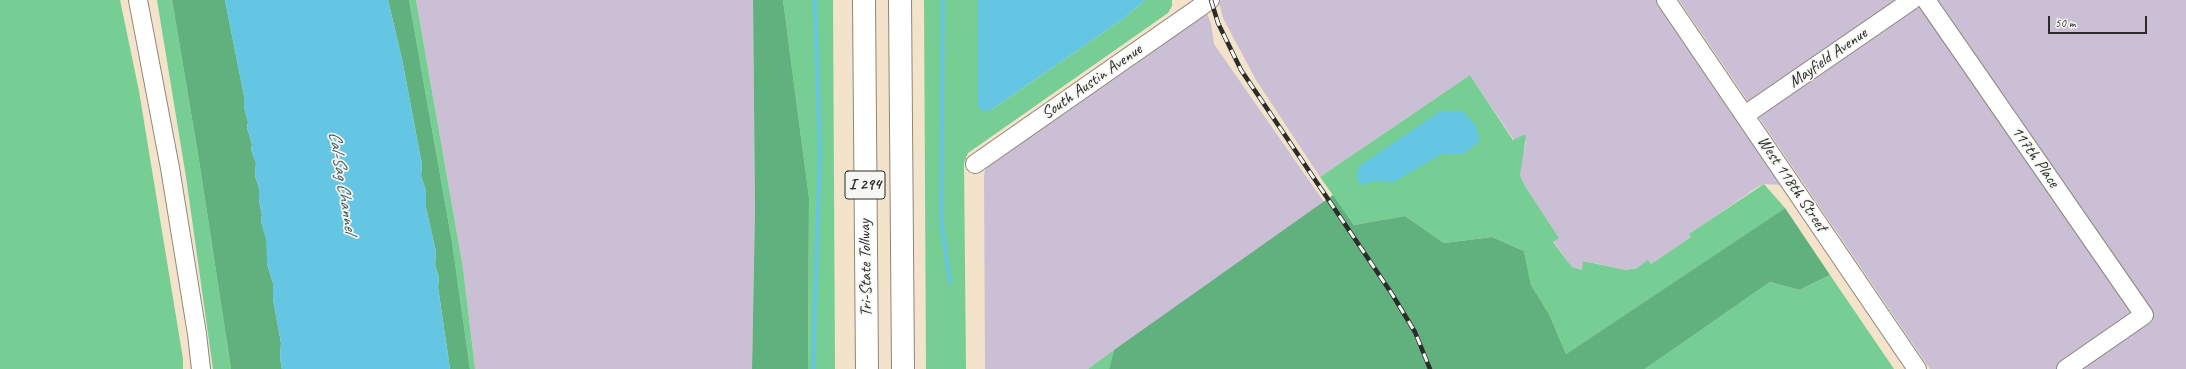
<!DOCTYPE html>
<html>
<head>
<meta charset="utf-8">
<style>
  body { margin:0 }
  #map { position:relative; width:2186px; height:369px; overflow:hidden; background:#f2e3ca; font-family:Caveat,sans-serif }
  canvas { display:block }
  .scale { position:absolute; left:2048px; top:16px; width:99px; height:18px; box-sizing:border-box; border:2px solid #2b2b2b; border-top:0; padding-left:5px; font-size:12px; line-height:14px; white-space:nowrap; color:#2b2b2b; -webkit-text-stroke:3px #f6f6f2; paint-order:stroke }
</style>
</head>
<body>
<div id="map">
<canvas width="2186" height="369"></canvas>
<div class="scale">50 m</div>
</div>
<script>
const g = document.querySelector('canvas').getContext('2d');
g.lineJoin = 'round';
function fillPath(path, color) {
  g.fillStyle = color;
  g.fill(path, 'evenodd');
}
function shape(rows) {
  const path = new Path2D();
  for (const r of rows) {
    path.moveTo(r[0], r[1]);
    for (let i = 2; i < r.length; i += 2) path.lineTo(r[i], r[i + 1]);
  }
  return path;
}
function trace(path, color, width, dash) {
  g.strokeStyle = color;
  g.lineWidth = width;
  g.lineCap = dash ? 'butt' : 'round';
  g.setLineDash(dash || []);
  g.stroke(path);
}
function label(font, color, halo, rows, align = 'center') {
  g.font = font + ' Caveat,sans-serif';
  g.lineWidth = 3.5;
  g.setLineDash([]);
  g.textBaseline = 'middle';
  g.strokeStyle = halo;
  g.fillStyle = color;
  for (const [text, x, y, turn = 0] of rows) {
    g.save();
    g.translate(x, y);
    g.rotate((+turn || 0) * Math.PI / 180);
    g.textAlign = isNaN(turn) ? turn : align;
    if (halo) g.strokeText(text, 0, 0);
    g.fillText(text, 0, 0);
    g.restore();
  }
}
fillPath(shape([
  [416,0,753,0,755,209,752,369,475,369,463,268],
  [1221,0,1656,0,1781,185,1764,184,1756,188,1690,234,1691,237,1651,264,1648,261,1637,268,1626,270,1584,261,1582,270,1572,267,1553,241,1559,238,1525,186,1520,175,1520,165,1526,142,1514,140,1470,75,1320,177,1256,80,1223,18,1219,2],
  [1679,0,2186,0,2186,369,1930,369],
  [1206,11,1211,24,1214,44,1324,202,1088,369,985,369,984,175,986,167]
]), '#cbbfd5');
fillPath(shape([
  [0,0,120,0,139,91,183,359,183,369,0,369],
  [157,0,172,0,199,160,231,369,213,369,186,177],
  [409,0,416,0,463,268,475,369,470,369,452,242],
  [783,0,833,0,835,369,808,369,809,198],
  [924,0,978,0,978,104,991,110,1123,19,1145,0,1172,0,1172,6,1168,13,968,153,964,163,966,369,926,369],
  [1470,75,1513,140,1523,135,1526,136,1520,175,1525,186,1559,238,1553,242,1572,267,1582,270,1583,261,1626,270,1637,268,1648,260,1651,264,1691,237,1689,234,1764,184,1785,208,1566,354,1549,314,1531,285,1524,251,1492,237,1444,243,1405,216,1354,225,1320,177],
  [1830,275,1894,369,1645,369,1770,282,1799,290],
  [1114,350,1109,369,1088,369]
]), '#76ce94');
fillPath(shape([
  [172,0,225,0,244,96,244,107,248,122,247,128,252,144,251,150,256,163,255,176,259,188,259,201,262,215,261,221,267,241,267,264,273,283,273,299,281,343,280,358,282,369,231,369,199,160],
  [388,0,409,0,452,242,470,369,450,369,438,287,439,277,435,265,436,252,426,208,426,191,421,176,422,165,402,59],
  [753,0,783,0,809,198,808,369,752,369,755,209],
  [1333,195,1354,225,1405,216,1444,243,1492,237,1524,251,1531,285,1549,314,1566,354,1785,208,1830,275,1799,290,1770,282,1645,369,1109,369,1114,350]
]), '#60b17e');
fillPath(shape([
  [225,0,388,0,402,59,422,165,421,176,426,191,426,208,436,252,435,265,439,277,438,287,450,369,282,369,280,358,281,343,273,299,273,283,267,264,266,240,261,221,262,215,259,201,259,188,255,176,256,163,251,150,252,144,247,128,248,122,244,107,244,96],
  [978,0,1145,0,1123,19,991,110,984,111,979,108,978,104],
  [1441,111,1462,111,1476,126,1480,141,1463,154,1442,154,1394,182,1374,181,1361,185,1357,177,1358,167]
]), '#64c6e2');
trace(shape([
  [943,0,941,219,950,282],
  [813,369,820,155,815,0]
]), '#64c6e2', 4);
const minor = shape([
  [138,0,170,168,197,334,201,369],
  [1666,0,1917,369],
  [1926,0,2144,315,2066,369],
  [1745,115,1912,0],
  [975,164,1210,0]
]);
const highway = shape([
  [864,0,867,369],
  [900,0,903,369]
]);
trace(minor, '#8e877a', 20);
trace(highway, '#8e877a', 24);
trace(minor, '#fff', 18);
trace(highway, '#fff', 22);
const rail = shape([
  [1211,0,1218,23,1241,70,1392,294,1415,332,1430,369]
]);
trace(rail, '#2b2b2b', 4.5);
trace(rail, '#f6f6f2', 3, [9]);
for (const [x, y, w] of [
  [865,185,40]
]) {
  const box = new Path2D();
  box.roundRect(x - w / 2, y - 14, w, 28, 3);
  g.fillStyle = '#f6f6f2';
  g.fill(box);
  trace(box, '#2b2b2b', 1);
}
label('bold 16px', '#2b2b2b', null, [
  ["I 294",865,185]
]);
label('17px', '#2b2b2b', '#f6f6f2', [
  ["Mayfield Avenue",1828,58,-35],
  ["South Austin Avenue",1092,82,-35],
  ["117th Place",2035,157,55],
  ["West 118th Street",1792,184,56],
  ["Tri-State Tollway",866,268,-91]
]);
label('italic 18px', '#3c5a62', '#f6f6f2', [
  ["Cal-Sag Channel",342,182,81]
]);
</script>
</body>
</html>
